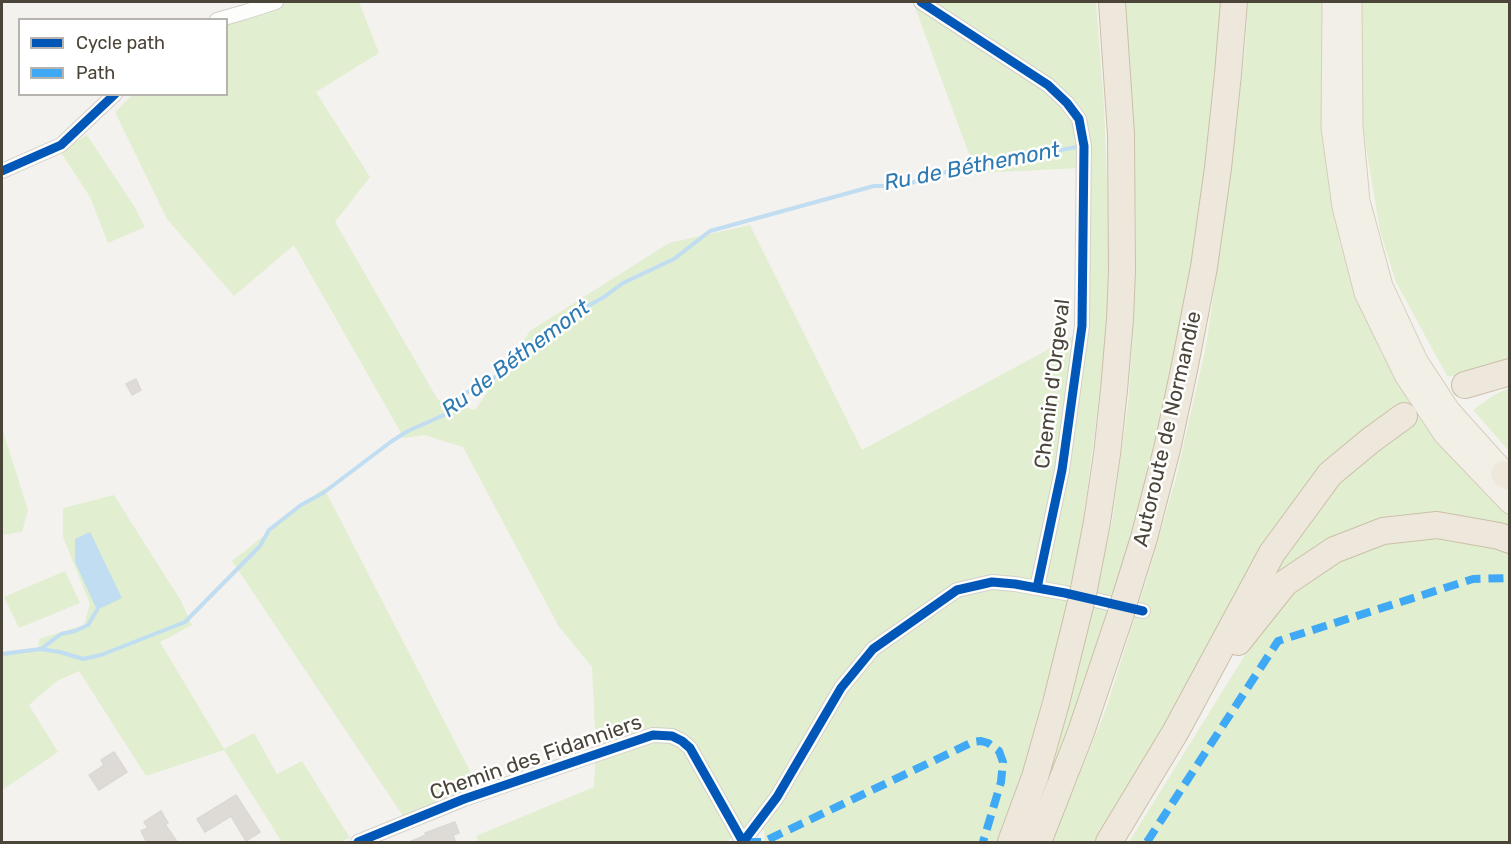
<!DOCTYPE html>
<html>
<head>
<meta charset="utf-8">
<style>
  body { margin:0 }
  #map { position:relative; width:1511px; height:844px; overflow:hidden; background:#f4f2ee; font-family:Rubik,sans-serif }
  canvas { display:block }
  .frame { position:absolute; inset:0; border:3px solid #4b4439; pointer-events:none }
  .legend { position:absolute; left:18px; top:18px; width:210px; height:78px; box-sizing:border-box; background:#fff; border:2px solid #b7b4b0; margin:0; padding:8px 10px; list-style:none; font-size:18px; color:#4b4439 }
  .legend li { display:flex; align-items:center; gap:12px; height:30px }
  .legend b { width:30px; border:2px solid #b7b4b0 }
</style>
</head>
<body>
<div id="map">
<canvas width="1511" height="844"></canvas>
<div class="frame"></div>
<ul class="legend">
<li><b style="height:8px;background:#0057b8"></b>Cycle path</li>
<li><b style="height:8px;background:#3fa9f5"></b>Path</li>
</ul>
</div>
<script>
const g = document.querySelector('canvas').getContext('2d');
g.lineJoin = 'round';
function fillPath(path, color) {
  g.fillStyle = color;
  g.fill(path, 'evenodd');
}
function shape(rows) {
  const path = new Path2D();
  for (const r of rows) {
    path.moveTo(r[0], r[1]);
    for (let i = 2; i < r.length; i += 2) path.lineTo(r[i], r[i + 1]);
  }
  return path;
}
function trace(path, color, width, dash) {
  g.strokeStyle = color;
  g.lineWidth = width;
  g.lineCap = dash ? 'butt' : 'round';
  g.setLineDash(dash || []);
  g.stroke(path);
}
function label(font, color, halo, rows, align = 'center') {
  g.font = font + ' Rubik,sans-serif';
  g.lineWidth = 5;
  g.setLineDash([]);
  g.textBaseline = 'middle';
  g.strokeStyle = halo;
  g.fillStyle = color;
  for (const [text, x, y, turn = 0] of rows) {
    g.save();
    g.translate(x, y);
    g.rotate((+turn || 0) * Math.PI / 180);
    g.textAlign = isNaN(turn) ? turn : align;
    if (halo) g.strokeText(text, 0, 0);
    g.fillText(text, 0, 0);
    g.restore();
  }
}
fillPath(shape([
  [273,2,359,2,379,53,316,92,370,177,335,222,438,400,475,410,530,331,669,243,750,225,862,450,1075,335,1082,168,976,173,913,2,1096,2,1104,105,1111,289,1101,383,1082,531,1059,639,1023,769,997,842,765,842,764,830,739,835,725,842,479,842,476,836,594,787,596,749,592,667,559,627,463,447,424,435,404,438,294,245,234,296,167,219,115,112,132,95,226,94,226,20,203,19],
  [1123,2,1224,2,1197,259,1140,518,1103,646,1030,839,1073,688,1112,522,1128,404,1133,336,1136,233,1134,151],
  [1248,2,1325,2,1322,112,1340,244,1356,294,1381,353,1422,421,1451,456,1496,502,1509,513,1509,530,1423,519,1257,596,1340,478,1378,447,1411,428,1401,412,1334,466,1100,842,1052,842,1105,712,1146,582,1176,478,1206,346,1223,230,1245,50],
  [1362,2,1509,2,1509,366,1465,377,1447,376,1396,282,1380,231,1362,123,1360,59],
  [87,135,134,206,145,227,108,243,90,197,60,151],
  [1509,388,1509,451,1473,410,1494,395],
  [2,428,28,510,22,532,2,535],
  [324,488,471,773,451,797,403,816,232,561],
  [114,495,181,601,192,625,160,642,224,749,254,733,277,774,302,761,350,838,339,842,282,842,224,750,146,776,79,671,57,681,29,705,58,752,2,790,2,654,38,650,39,639,84,625,90,604,63,537,63,508],
  [1405,538,1444,538,1509,549,1509,842,1129,842,1258,634,1292,592,1316,570,1375,545],
  [65,571,80,603,19,628,4,597]
]), '#e1eecf');
fillPath(shape([
  [90,532,122,598,97,610,75,562,75,539]
]), '#c0ddf1');
trace(shape([
  [41,649,61,634,75,631,88,625,97,610],
  [2,654,40,649,60,652,83,659,101,655,185,622,260,546,269,530,301,505,323,493,392,441,408,431,444,415,464,394,493,379,526,347,561,321,604,297,623,283,674,259,710,231,874,186,901,186,949,171,1082,146]
]), '#c0ddf1', 4);
const building = shape([
  [136,379,141,390,132,395,126,384,136,379],
  [114,752,127,772,99,790,89,775,104,765,101,760,114,752],
  [236,795,260,832,246,841,231,816,205,832,197,819,236,795],
  [161,811,168,823,165,824,178,843,147,843,141,831,148,828,144,822,161,811],
  [455,822,459,833,453,835,456,843,407,843,426,835,425,833,455,822]
]);
fillPath(building, '#dedbd6');
trace(building, '#dcd9d4', 1.5);
const minor = shape([
  [921,2,1048,85,1067,103,1079,119,1084,146,1082,326,1062,470,1037,588],
  [217,20,245,12,276,2],
  [2,171,61,145,115,94],
  [358,842,464,799,653,735,672,736,682,741,690,748,743,842],
  [743,842,777,797,841,688,873,649,957,590,992,582,1015,584,1065,593,1143,611]
]);
const primary = shape([
  [1333,2,1332,127,1343,207,1365,293,1405,375,1444,434,1510,503],
  [1351,2,1352,126,1359,201,1382,286,1417,361,1449,410,1510,478]
]);
const motorway = shape([
  [1465,385,1510,372],
  [1504,474,1510,477],
  [1084,589,1097,522,1107,454,1114,390,1120,319,1122,270,1121,134,1112,2],
  [1125,599,1144,538,1167,449,1184,370,1204,267,1218,168,1228,74,1234,2],
  [1238,642,1285,583,1334,550,1383,531,1437,525,1499,536,1510,540],
  [1011,842,1035,777,1056,703,1080,606],
  [1038,842,1081,732,1121,613],
  [1109,842,1176,731,1272,553,1330,474,1371,440,1404,416]
]);
trace(minor, '#d2d0cb', 16);
trace(primary, '#d6cebb', 23);
trace(motorway, '#ccbfa9', 28);
trace(minor, '#fdfdfc', 14);
trace(primary, '#f2efe6', 21);
trace(motorway, '#ede8db', 26);
const motorwayBridge = shape([
  [1080,606,1084,589],
  [1121,613,1125,599]
]);
trace(motorwayBridge, '#ccbfa9', 28, []);
trace(motorwayBridge, '#ede8db', 26);
trace(shape([
  [746,842,763,842,973,742,981,741,988,743,999,751,1003,762,1001,782,983,842],
  [1147,842,1278,641,1473,579,1510,578]
]), '#3fa9f5', 8, [15, 8]);
trace(shape([
  [921,2,1048,85,1067,103,1079,119,1084,146,1082,326,1062,470,1037,588],
  [2,171,61,145,115,94],
  [358,842,464,799,653,735,672,736,682,741,690,748,743,842],
  [743,842,777,797,841,688,873,649,957,590,992,582,1015,584,1065,593,1143,611]
]), '#0057b8', 9);
label('21px', '#4b4439', '#fff', [
  ["Chemin d'Orgeval",1053,384,-83],
  ["Autoroute de Normandie",1168,429,-77],
  ["Chemin des Fidanniers",536,758,-19]
]);
label('italic 22px', '#2e7ab2', '#fff', [
  ["Ru de Béthemont",972,167,-11],
  ["Ru de Béthemont",516,359,-37]
]);
</script>
</body>
</html>
